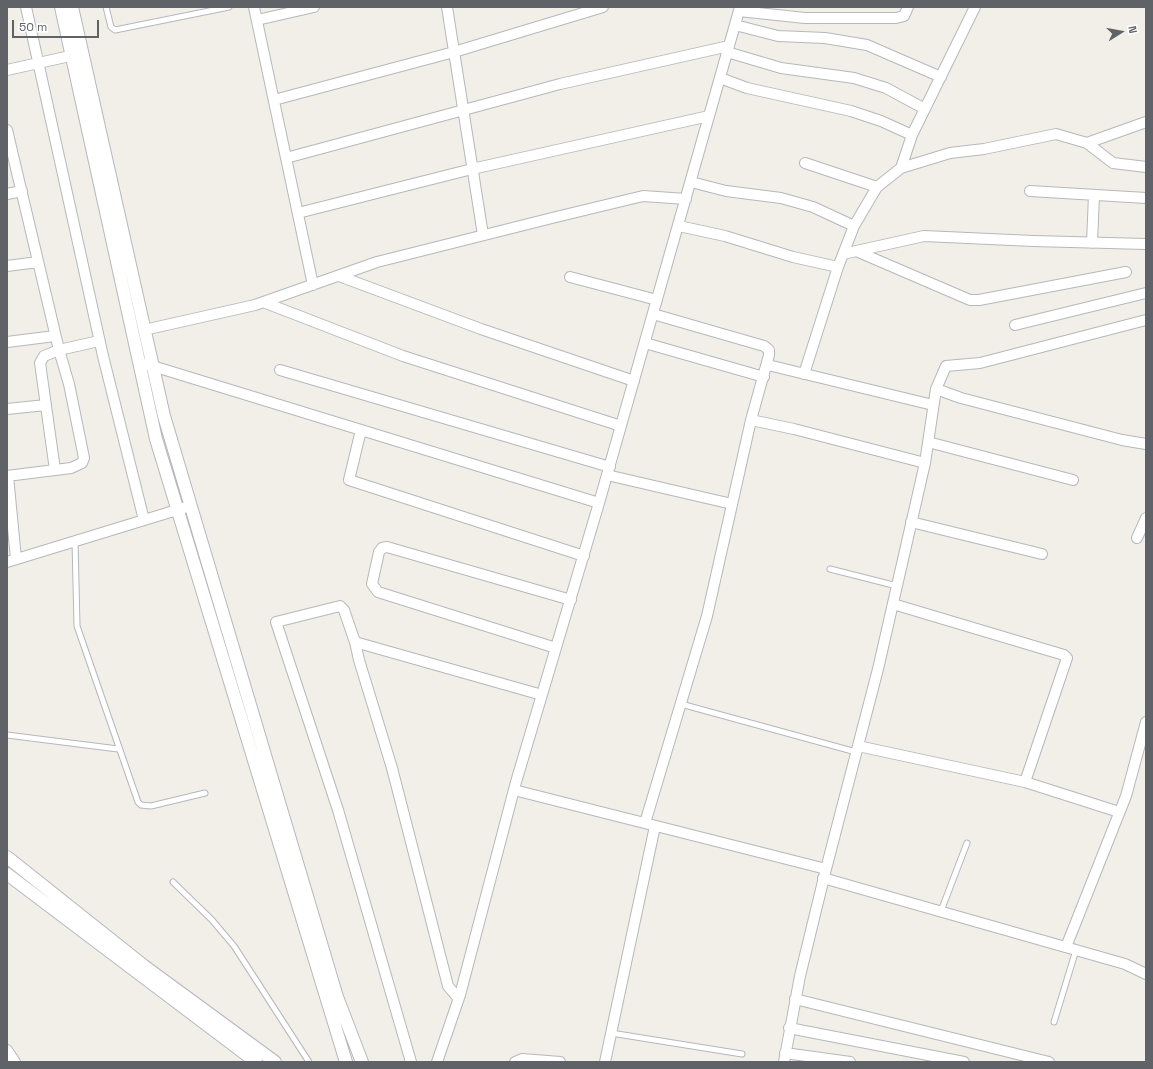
<!DOCTYPE html>
<html>
<head>
<meta charset="utf-8">
<style>
  body { margin:0 }
  #map { position:relative; width:1153px; height:1069px; overflow:hidden; background:#f1efe8; font-family:"Space Grotesk",sans-serif }
  canvas { display:block }
  .frame { position:absolute; inset:0; border:8px solid #5f6368; pointer-events:none }
  .north { position:absolute; left:1101px; top:12px; width:40px; height:40px; -webkit-text-stroke:3px #fff; paint-order:stroke; rotate:79deg; font-size:11px; font-weight:700; line-height:16px; text-align:center; color:#5f6368 }
  .north::after { content:''; display:block; margin:auto; width:14px; height:18px; background:#5f6368; clip-path:polygon(50% 0,100% 100%,50% 72%,0 100%) }
  .scale { position:absolute; left:12px; top:20px; width:87px; height:18px; box-sizing:border-box; border:2px solid #5f6368; border-top:0; padding-left:5px; font-size:12px; line-height:14px; white-space:nowrap; color:#5f6368; -webkit-text-stroke:3px #fff; paint-order:stroke }
</style>
</head>
<body>
<div id="map">
<canvas width="1153" height="1069"></canvas>
<div class="frame"></div>
<div class="north">N</div>
<div class="scale">50 m</div>
</div>
<script>
const g = document.querySelector('canvas').getContext('2d');
g.lineJoin = 'round';
function shape(rows) {
  const path = new Path2D();
  for (const r of rows) {
    path.moveTo(r[0], r[1]);
    for (let i = 2; i < r.length; i += 2) path.lineTo(r[i], r[i + 1]);
  }
  return path;
}
function trace(path, color, width, dash) {
  g.strokeStyle = color;
  g.lineWidth = width;
  g.lineCap = dash ? 'butt' : 'round';
  g.setLineDash(dash || []);
  g.stroke(path);
}
const service = shape([
  [106,7,111,27,115,30,229,7],
  [75,541,77,626,138,802,141,805,151,806,205,793],
  [830,569,897,586],
  [681,704,856,752],
  [7,735,118,749],
  [173,882,212,920,234,946,309,1062],
  [941,911,967,843],
  [1054,1022,1076,950],
  [611,1033,742,1054]
]);
const minor = shape([
  [26,7,103,356,144,520],
  [254,7,313,285],
  [447,7,483,235],
  [739,11,805,18,896,18,904,16,908,7],
  [257,20,314,7],
  [735,25,778,36,825,38,867,45,941,77],
  [727,52,781,68,854,78,886,88,925,109],
  [7,70,79,54],
  [720,78,747,88,851,111,881,121,912,135],
  [274,100,454,52,603,7],
  [7,130,59,350,99,341],
  [1087,143,1113,163,1146,167],
  [286,158,560,84,729,46],
  [805,163,877,187],
  [901,168,912,135,975,7],
  [691,182,726,191,781,198,813,207,854,226],
  [1030,191,1146,198],
  [7,194,22,191],
  [298,213,472,169,709,116],
  [679,226,725,236,793,257,838,267,854,226,877,187,901,168,950,153,984,149,1056,134,1087,143,1146,122],
  [1092,243,1094,195],
  [856,251,970,300,979,300,1126,272],
  [843,254,924,236,1033,241,1146,244],
  [7,266,38,262],
  [339,276,481,329,634,381],
  [570,277,657,300],
  [263,302,403,356,621,426],
  [1015,325,1146,293],
  [144,330,255,305,377,262,556,217,643,196,686,199],
  [7,342,55,336],
  [645,343,764,377],
  [146,364,599,503],
  [768,365,933,405],
  [280,370,610,467],
  [804,374,838,267],
  [936,389,961,398,1122,440,1146,444],
  [7,409,46,405],
  [751,420,794,429,925,463],
  [361,430,349,480,584,556],
  [928,442,1073,480],
  [607,475,732,504],
  [7,476,71,468,82,463,84,458,69,384,59,350,44,356,40,363,55,470],
  [8,476,16,559],
  [911,522,1042,554],
  [1137,538,1146,518],
  [7,562,190,506],
  [893,604,1064,655,1067,658,1025,782],
  [355,642,344,610,340,606,276,622,338,810,411,1062],
  [556,648,378,592,372,584,379,552,382,548,387,547,571,600],
  [858,746,1025,782,1119,812],
  [514,790,826,869],
  [645,823,707,616,751,420,769,355,769,350,764,346,653,314],
  [823,878,1125,964,1146,974],
  [1066,947,1126,796,1146,722],
  [458,998,448,986,392,768,359,660,355,642,542,695],
  [795,999,1049,1062],
  [789,1028,964,1062],
  [7,1050,15,1062],
  [785,1053,850,1062],
  [437,1062,460,995,516,782,599,503,740,7],
  [515,1062,522,1059,560,1062],
  [605,1062,655,826],
  [784,1062,800,976,826,869,878,669,925,463,936,389,946,366,980,363,1146,320]
]);
const tertiary = shape([
  [61,7,156,439,346,1062],
  [72,7,164,416,337,997,362,1062],
  [7,857,144,966,275,1062],
  [7,874,256,1062]
]);
trace(service, '#b5b8bc', 7);
trace(minor, '#b5b8bc', 12);
trace(tertiary, '#b5b8bc', 14);
trace(service, '#fff', 5);
trace(minor, '#fff', 10);
trace(tertiary, '#fff', 12);
</script>
</body>
</html>
